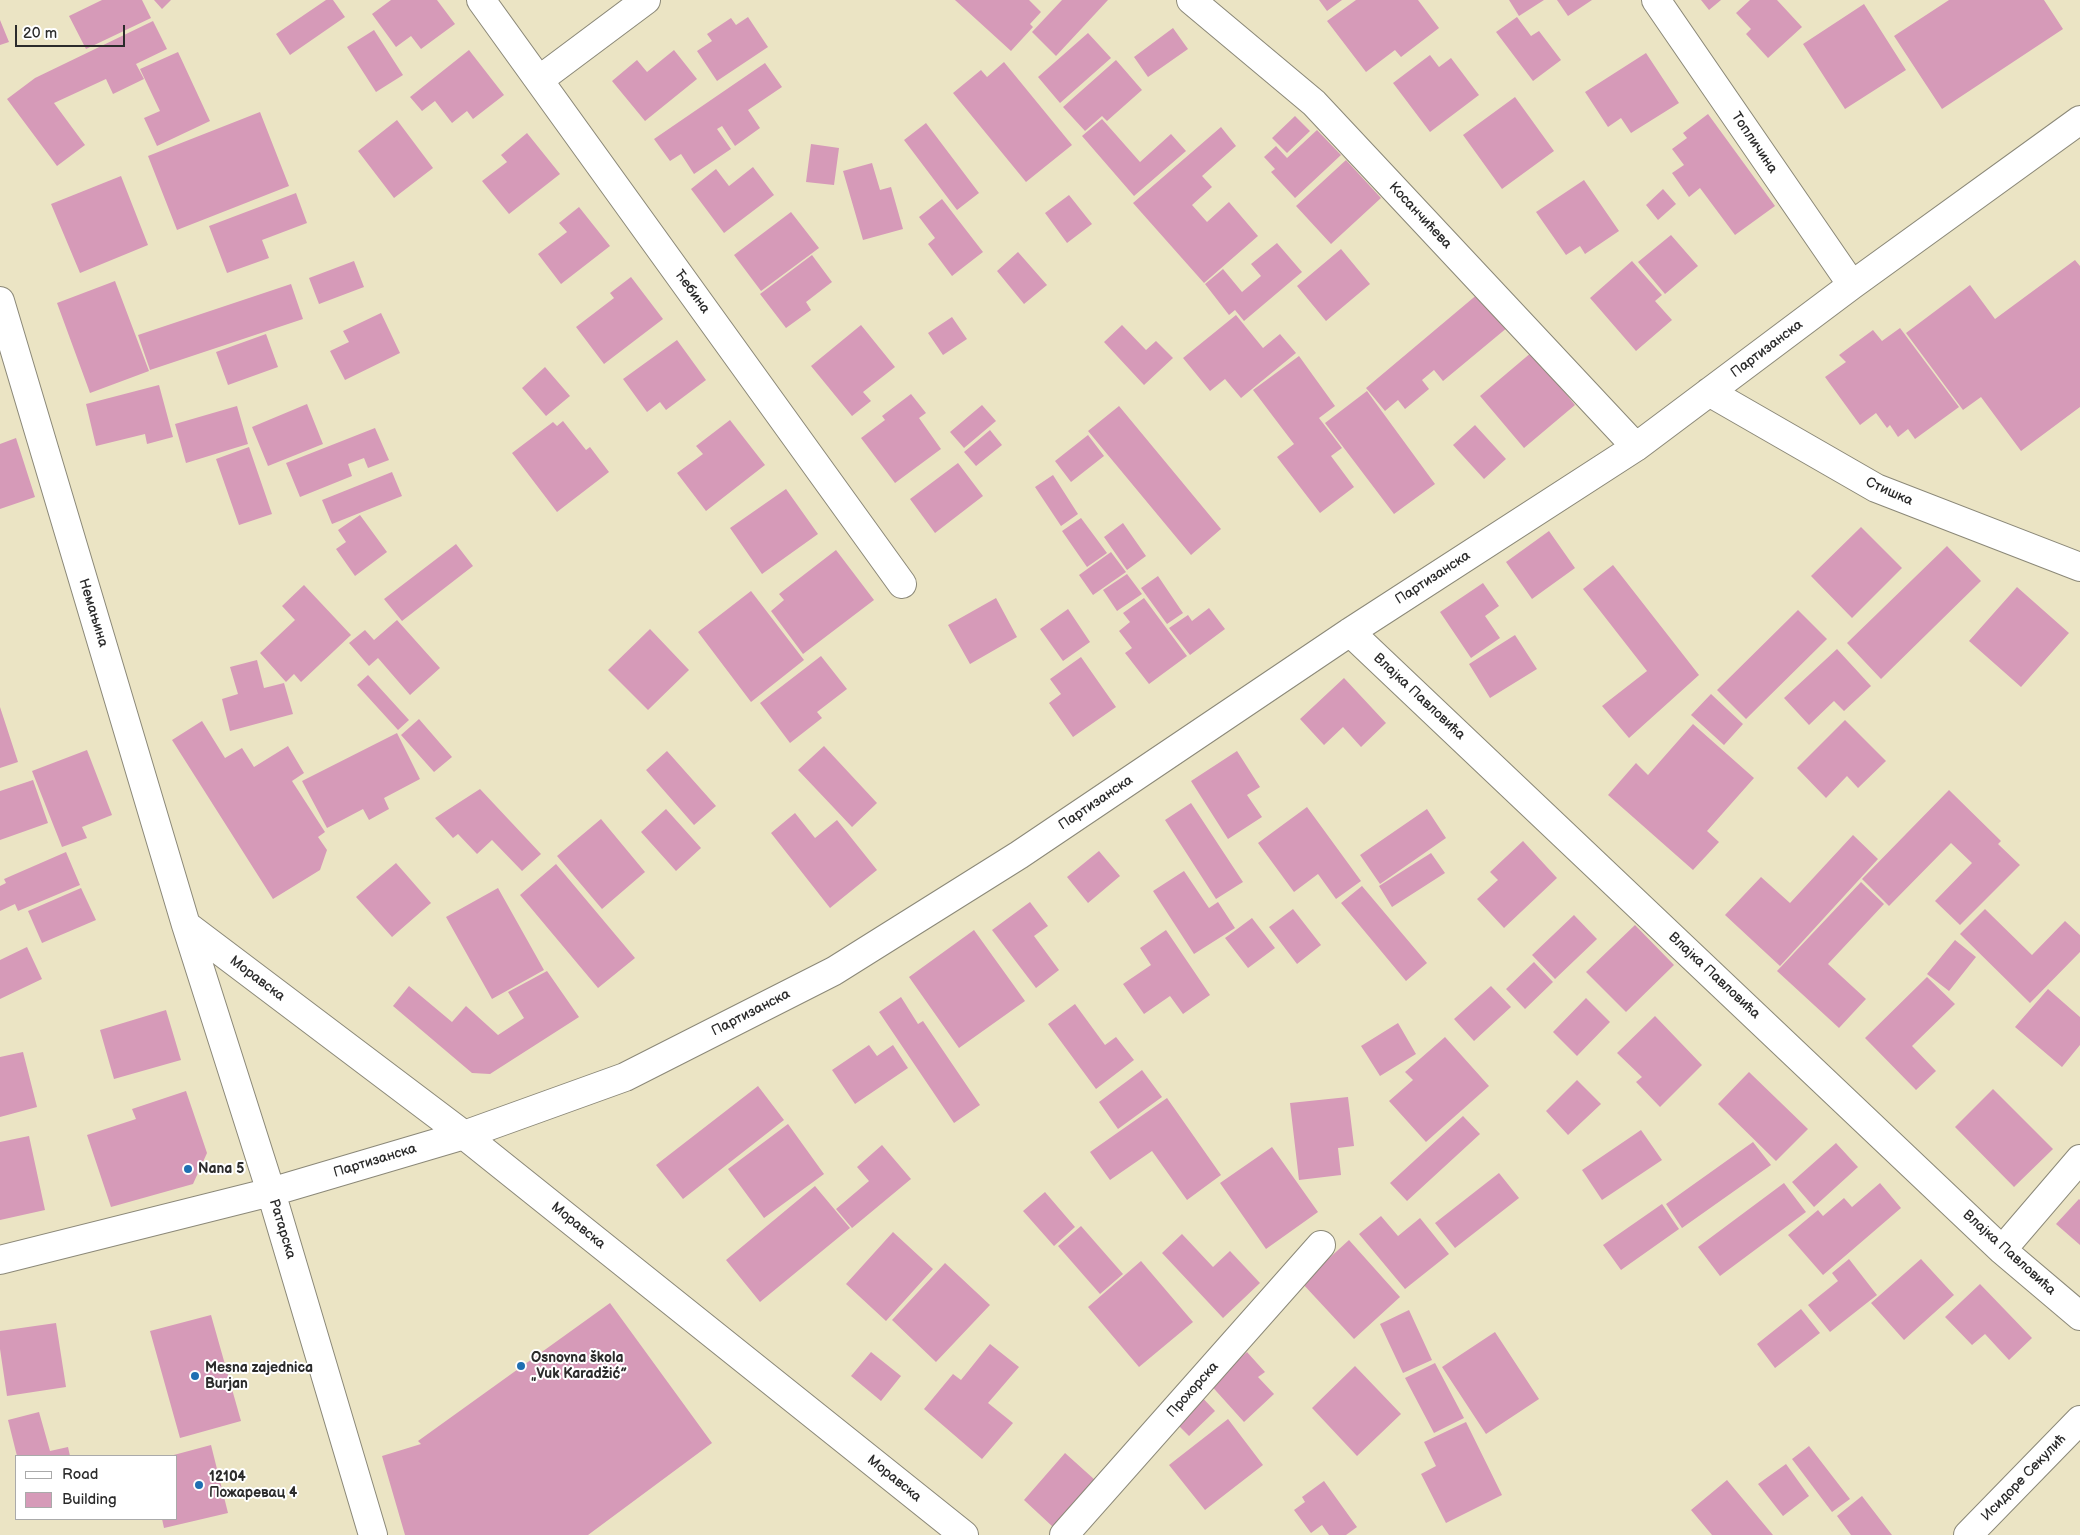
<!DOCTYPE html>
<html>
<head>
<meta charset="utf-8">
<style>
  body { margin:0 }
  #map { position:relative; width:2080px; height:1535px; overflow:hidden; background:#ebe4c4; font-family:"Balsamiq Sans",sans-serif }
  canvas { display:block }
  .legend { position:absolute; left:15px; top:1455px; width:162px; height:65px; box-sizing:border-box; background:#fff; border:1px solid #aaa; margin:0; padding:6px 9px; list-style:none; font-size:15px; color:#2b2b2b }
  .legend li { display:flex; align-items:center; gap:10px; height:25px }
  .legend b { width:25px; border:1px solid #aaa }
  .scale { position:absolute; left:15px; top:25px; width:110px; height:22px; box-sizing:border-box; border:2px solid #2b2b2b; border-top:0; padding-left:6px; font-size:15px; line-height:18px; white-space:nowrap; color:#2b2b2b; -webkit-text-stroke:4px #fff; paint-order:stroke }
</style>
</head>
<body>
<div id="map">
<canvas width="2080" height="1535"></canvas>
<ul class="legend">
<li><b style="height:6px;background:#fff"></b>Road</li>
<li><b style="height:14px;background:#d69ab8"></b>Building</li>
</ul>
<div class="scale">20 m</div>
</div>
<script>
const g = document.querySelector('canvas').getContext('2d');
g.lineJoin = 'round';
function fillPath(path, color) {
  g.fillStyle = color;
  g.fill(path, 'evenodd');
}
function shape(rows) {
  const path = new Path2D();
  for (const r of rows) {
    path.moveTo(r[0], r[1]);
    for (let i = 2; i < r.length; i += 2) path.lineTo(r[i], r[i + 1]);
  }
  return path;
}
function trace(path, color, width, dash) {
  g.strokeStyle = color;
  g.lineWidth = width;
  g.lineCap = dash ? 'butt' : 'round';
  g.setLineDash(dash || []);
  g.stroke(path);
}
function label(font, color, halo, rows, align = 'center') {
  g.font = font + ' "Balsamiq Sans",sans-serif';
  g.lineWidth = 4;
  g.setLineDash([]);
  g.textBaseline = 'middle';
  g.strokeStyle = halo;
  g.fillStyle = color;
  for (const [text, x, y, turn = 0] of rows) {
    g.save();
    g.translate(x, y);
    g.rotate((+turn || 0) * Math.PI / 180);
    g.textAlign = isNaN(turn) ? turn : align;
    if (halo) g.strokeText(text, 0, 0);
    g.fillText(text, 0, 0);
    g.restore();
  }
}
fillPath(shape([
  [102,0,142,0,151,18,86,49,69,16],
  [154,0,171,0,162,9],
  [326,0,333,0,345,17,290,55,276,34],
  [391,0,437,0,455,24,421,49,411,36,396,47,372,14],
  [955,0,1029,0,1041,12,1030,24,1033,27,1011,51],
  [1062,0,1108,0,1056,56,1032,32],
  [1319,0,1342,0,1327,11],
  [1356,0,1418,0,1439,28,1401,57,1395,50,1366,72,1327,21],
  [1509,0,1544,0,1519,16],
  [1557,0,1592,0,1568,16],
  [1701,0,1721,0,1709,10],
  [1750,0,1777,0,1802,27,1768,58,1746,34,1751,29,1736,13],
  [1949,0,2044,0,2063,29,1942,109,1894,36],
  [1864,4,1906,70,1845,109,1803,44],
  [748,17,768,47,717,81,697,51,712,41,707,34,731,18,736,25],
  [1517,17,1531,36,1539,31,1561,60,1533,81,1496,32],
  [0,20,9,42,0,45],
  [153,21,167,49,136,64,144,79,113,94,106,79,54,103,85,145,57,166,7,99,35,78],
  [1173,28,1188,49,1148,77,1134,57],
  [374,30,403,75,376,92,347,47],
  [1088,33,1111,58,1060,103,1038,77],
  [469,50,504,95,473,119,467,111,452,123,435,101,422,111,410,97],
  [674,50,697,79,645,121,612,81,637,60,647,72],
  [178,52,210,121,157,146,144,118,160,111,140,69],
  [1646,53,1679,103,1631,133,1621,118,1608,127,1585,92],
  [1430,55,1439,67,1451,58,1479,95,1430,132,1393,83],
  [1116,60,1142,90,1107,121,1102,116,1085,131,1063,107],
  [1004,62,1072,145,1026,182,953,93,981,70,987,77],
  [765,63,782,87,748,110,760,128,735,146,722,126,717,129,731,149,694,174,681,154,670,161,654,139],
  [1515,97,1554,151,1502,189,1463,135],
  [260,112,289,186,177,230,148,156],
  [1708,114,1775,206,1735,235,1700,188,1689,197,1672,173,1684,165,1672,149,1687,138,1683,133],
  [1295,116,1310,131,1287,153,1272,138],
  [1102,119,1140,162,1171,134,1186,151,1134,196,1082,136],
  [397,120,433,168,394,198,358,151],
  [926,123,979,193,957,210,904,140],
  [1221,127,1236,146,1202,176,1212,187,1192,205,1207,222,1229,202,1258,236,1204,283,1133,203],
  [1317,130,1341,155,1295,198,1271,172,1275,169,1264,157,1276,146,1287,158],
  [527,133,560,174,509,214,482,181,507,162,501,155],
  [811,144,839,148,834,185,806,182],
  [1346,160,1381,198,1331,244,1296,206],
  [872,163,880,190,891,187,903,229,863,240,843,171],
  [753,167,774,195,724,233,691,189,716,169,729,186],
  [121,176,148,245,80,273,51,204],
  [1584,180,1619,231,1585,254,1580,246,1566,255,1536,212],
  [1663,189,1676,204,1658,220,1646,205],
  [296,193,307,223,262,240,269,258,227,273,209,226],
  [1069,195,1092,224,1067,243,1045,213],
  [942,199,983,252,952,276,928,244,935,238,919,217],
  [579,207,610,246,561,284,538,254,567,232,559,223],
  [791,212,819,248,761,291,734,255],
  [1671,235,1698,266,1665,294,1638,262],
  [1277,243,1302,272,1244,321,1235,310,1229,315,1205,284,1223,269,1242,292,1261,276,1251,264],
  [1341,249,1370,284,1326,321,1297,286],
  [1018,252,1047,285,1024,304,997,271],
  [812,255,832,282,806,302,811,310,786,328,760,294],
  [2075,260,2080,266,2080,407,2021,451,1981,397,1963,410,1906,333,1970,285,1995,319],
  [354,261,364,287,319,304,309,278],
  [1632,261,1662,295,1655,301,1672,320,1636,351,1590,298],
  [631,277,663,319,604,364,576,327,614,298,610,293],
  [115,281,149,371,90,393,57,303],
  [291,284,303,319,150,370,138,335],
  [1479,293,1508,327,1443,381,1434,370,1422,380,1429,389,1405,409,1398,400,1385,411,1366,388],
  [381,313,400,353,345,380,330,351,349,342,343,331],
  [1236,315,1263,348,1280,334,1296,353,1241,398,1225,379,1210,391,1183,358],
  [952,317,967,339,943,355,928,333],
  [861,325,895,367,863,392,871,401,852,416,811,366],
  [1122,325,1146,350,1156,341,1173,358,1144,385,1104,342],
  [1900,328,1959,407,1915,439,1908,429,1898,437,1890,425,1887,428,1876,413,1860,425,1825,377,1846,362,1839,355,1873,330,1882,341],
  [266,334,278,367,228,385,216,352],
  [677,340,706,380,666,410,660,402,647,412,623,379],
  [1532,352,1575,405,1524,448,1480,396],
  [1299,356,1335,406,1319,418,1342,448,1331,456,1354,487,1320,513,1277,457,1294,444,1253,390],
  [545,367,570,396,546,416,522,388],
  [159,385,173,437,147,444,145,434,96,446,86,404],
  [1367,391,1435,484,1394,514,1325,423],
  [911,394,926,413,919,418,941,449,895,483,861,438,885,420,882,416],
  [307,404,323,444,268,466,252,427],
  [982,405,996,421,964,448,950,432],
  [237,406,248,444,186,463,175,424],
  [1119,406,1221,529,1191,555,1088,431],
  [730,420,765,465,706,511,677,473,703,454,696,446],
  [563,421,586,450,590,447,609,472,557,512,512,453,553,422,557,426],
  [1475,425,1506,459,1484,479,1453,445],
  [375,428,389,460,368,468,364,458,348,464,352,476,300,497,286,463],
  [990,430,1002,445,976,466,964,452],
  [1088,435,1104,456,1071,482,1055,461],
  [16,438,35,497,0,509,0,444],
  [249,447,272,514,239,525,216,459],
  [958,463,983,496,935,533,910,499],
  [392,472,402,496,332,524,322,500],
  [1053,475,1078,514,1061,526,1035,487],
  [786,489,818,534,762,574,730,528],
  [360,515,387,552,355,576,336,549,346,542,338,530],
  [1081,518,1107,553,1087,567,1062,531],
  [1123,523,1146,556,1127,570,1104,537],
  [1861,527,1902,568,1852,618,1811,576],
  [1549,531,1575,568,1532,599,1506,562],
  [456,544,473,566,402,621,384,599],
  [1947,546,1981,581,1881,679,1847,643],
  [836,550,874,600,803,654,771,611,784,600,779,594],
  [1111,552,1126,572,1093,595,1079,575],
  [1613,565,1699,675,1629,738,1602,706,1647,671,1583,589],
  [1127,574,1142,594,1117,611,1103,590],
  [1158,576,1183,613,1167,624,1141,588],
  [1483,583,1499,606,1485,616,1500,638,1471,658,1440,612],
  [304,585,351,635,301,682,294,674,286,682,260,653,295,620,282,606],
  [2017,587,2069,633,2021,687,1969,641],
  [751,591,804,660,751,702,698,632],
  [996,598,1017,637,970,664,948,625],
  [1144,598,1187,656,1149,684,1125,653,1132,648,1119,631,1130,622,1123,613],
  [1209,608,1225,629,1190,655,1169,628,1188,615,1192,621],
  [1068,609,1090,642,1063,661,1040,629],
  [1798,610,1827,639,1746,719,1717,690],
  [397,620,440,668,410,695,378,658,369,666,349,643,365,630,374,640],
  [650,629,689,670,648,710,608,670],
  [1515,635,1537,669,1490,698,1469,664],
  [1837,649,1871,686,1844,711,1834,701,1809,725,1784,698],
  [821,656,847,689,817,712,822,718,790,743,760,703],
  [1081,657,1116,707,1073,737,1049,703,1061,694,1050,679],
  [257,660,264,688,284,683,293,714,230,731,222,699,238,694,230,667],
  [368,675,409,720,398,730,357,685],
  [1344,678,1386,723,1361,747,1343,727,1324,745,1300,719],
  [1711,694,1743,724,1724,745,1691,715],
  [0,707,18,762,0,768],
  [419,719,452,757,434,772,401,735],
  [1845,720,1886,761,1858,788,1847,776,1826,798,1797,768],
  [202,721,225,758,242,748,254,767,288,746,304,773,292,781,325,832,318,837,327,850,320,870,273,899,172,740],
  [1693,724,1754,778,1707,831,1719,842,1693,870,1608,795,1636,763,1648,775],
  [397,733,420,779,384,798,389,809,369,820,363,809,327,828,302,781],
  [824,746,877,803,852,827,798,770],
  [87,750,112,815,82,827,87,838,62,847,32,771],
  [667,751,716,806,694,825,646,770],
  [1237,751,1260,787,1247,795,1262,817,1228,839,1191,781],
  [33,780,48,823,0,840,0,791],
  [480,789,541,854,522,871,492,840,477,854,458,834,453,838,435,818],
  [1949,790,2001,841,1998,844,2020,865,1960,925,1935,901,1972,863,1951,843,1889,906,1862,879],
  [1191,803,1243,882,1216,899,1165,820],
  [1307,807,1361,881,1336,899,1318,874,1294,892,1258,843],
  [666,809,701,848,676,871,641,832],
  [1427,809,1446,838,1380,884,1360,855],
  [795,813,815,838,837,820,877,870,830,908,771,833],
  [601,819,645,872,602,909,557,856],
  [1853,835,1878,859,1780,966,1725,915,1761,877,1790,903],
  [1523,841,1557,878,1504,928,1477,899,1498,880,1490,872],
  [1099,851,1120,876,1088,903,1067,877],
  [66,852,80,885,18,911,15,904,0,911,0,886,6,883,4,879],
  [1431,853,1445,873,1392,907,1379,886],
  [396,863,431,903,392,937,356,897],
  [556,864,635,958,598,988,520,895],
  [1184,871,1209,908,1218,902,1235,928,1194,954,1153,891],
  [1861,882,1884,904,1828,964,1866,999,1839,1028,1777,971],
  [1362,886,1427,963,1406,981,1341,903],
  [81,888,96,920,42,943,28,911],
  [498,888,544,970,492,999,446,917],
  [1030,902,1048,926,1034,936,1059,970,1036,988,992,930],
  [1293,909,1321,945,1297,964,1269,927],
  [1985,909,2032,955,2065,921,2080,935,2080,952,2030,1003,1960,934],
  [1574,915,1597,939,1555,979,1532,955],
  [1252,918,1275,948,1248,968,1225,938],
  [1635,925,1674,965,1626,1012,1586,972],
  [974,930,1025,1001,959,1048,909,977],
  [1166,930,1210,995,1183,1014,1170,996,1144,1014,1123,984,1151,965,1140,948],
  [1955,940,1976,957,1949,991,1927,974],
  [27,947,42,979,0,999,0,960],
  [1534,962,1553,982,1525,1009,1506,989],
  [547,971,579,1017,490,1074,472,1073,393,1006,409,986,452,1022,466,1006,498,1035,524,1018,508,992],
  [1927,977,1955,1004,1912,1046,1936,1071,1916,1090,1865,1038],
  [1491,986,1511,1007,1474,1041,1454,1019],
  [2048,989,2080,1017,2080,1045,2062,1067,2015,1027],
  [901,997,918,1024,923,1021,980,1105,954,1123,879,1012],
  [1586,998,1610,1022,1577,1056,1553,1032],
  [1075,1004,1105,1045,1116,1037,1134,1060,1096,1089,1048,1024],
  [166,1010,181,1060,114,1079,100,1030],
  [1655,1016,1702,1065,1660,1107,1636,1082,1642,1077,1617,1053],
  [1398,1023,1416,1054,1380,1076,1361,1046],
  [1445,1037,1489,1086,1426,1142,1389,1101,1413,1080,1405,1072],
  [869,1045,877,1056,893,1045,908,1068,855,1104,832,1070],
  [23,1052,37,1107,0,1117,0,1057],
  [1142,1070,1162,1097,1118,1129,1099,1102],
  [1749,1072,1808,1129,1776,1161,1718,1104],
  [1577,1080,1601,1104,1568,1135,1546,1111],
  [758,1086,784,1120,683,1199,656,1165],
  [1993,1089,2053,1149,2014,1187,1955,1127],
  [186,1091,207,1153,193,1184,111,1207,87,1135,136,1119,132,1109],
  [1348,1097,1354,1146,1338,1148,1341,1175,1299,1180,1290,1103],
  [1167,1098,1221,1175,1187,1200,1152,1151,1110,1180,1090,1152],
  [1463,1116,1480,1134,1407,1201,1390,1183],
  [788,1124,824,1174,764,1218,728,1169],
  [1641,1130,1662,1160,1602,1200,1582,1170],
  [29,1136,45,1210,0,1220,0,1142],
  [1753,1142,1771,1165,1682,1228,1666,1204],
  [1836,1143,1858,1167,1814,1207,1792,1182],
  [882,1145,911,1179,852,1228,836,1209,869,1181,857,1167],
  [1272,1147,1318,1212,1266,1249,1220,1183],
  [1499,1173,1519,1198,1455,1248,1435,1223],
  [1784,1183,1806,1212,1720,1276,1698,1247],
  [1880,1183,1901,1208,1823,1275,1788,1235,1818,1210,1823,1216,1844,1198,1852,1207],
  [815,1186,850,1228,760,1302,726,1260],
  [1045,1192,1075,1227,1054,1246,1023,1211],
  [2079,1199,2080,1200,2080,1245,2056,1224],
  [1662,1204,1679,1229,1621,1270,1603,1245],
  [1381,1216,1398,1236,1420,1218,1449,1254,1405,1289,1359,1234],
  [1081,1226,1123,1274,1100,1294,1058,1246],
  [893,1232,933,1269,886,1321,846,1284],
  [1182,1234,1213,1267,1230,1251,1260,1283,1223,1318,1162,1253],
  [1349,1240,1400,1297,1354,1339,1302,1283],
  [1849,1259,1877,1295,1830,1332,1808,1305,1838,1281,1832,1273],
  [1921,1259,1954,1295,1904,1340,1871,1303],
  [1141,1261,1193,1322,1139,1367,1088,1307],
  [945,1263,990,1305,936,1362,892,1320],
  [1980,1284,2032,1338,2009,1360,1985,1334,1972,1345,1945,1317],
  [610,1303,712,1443,588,1535,405,1535,382,1456,421,1444,418,1441],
  [1801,1309,1820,1333,1775,1368,1757,1344],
  [1409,1310,1432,1360,1403,1373,1380,1324],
  [211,1315,241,1421,180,1438,150,1331],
  [56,1323,66,1387,7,1396,0,1349,0,1331],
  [1495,1332,1539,1399,1486,1434,1442,1367],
  [990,1344,1019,1367,988,1403,1013,1423,982,1459,924,1409,953,1374,961,1380],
  [871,1352,901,1376,881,1401,851,1376],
  [1247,1352,1265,1372,1258,1377,1274,1394,1244,1422,1208,1382,1238,1355,1240,1358],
  [1435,1363,1464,1418,1434,1433,1405,1378],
  [1355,1366,1401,1414,1357,1456,1312,1408],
  [1198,1393,1215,1411,1189,1436,1172,1419],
  [39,1412,50,1451,68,1447,70,1456,17,1456,8,1420],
  [1228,1419,1263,1465,1205,1510,1169,1465],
  [1466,1422,1502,1495,1446,1523,1421,1474,1436,1466,1424,1442],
  [211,1445,228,1513,164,1528,162,1519,176,1519,176,1456,170,1456],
  [1809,1446,1850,1499,1832,1512,1792,1459],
  [1065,1453,1095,1480,1053,1527,1024,1500],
  [1786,1464,1809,1496,1783,1516,1758,1484],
  [1727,1480,1773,1535,1712,1535,1691,1510],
  [1324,1481,1357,1527,1346,1535,1329,1535,1322,1525,1311,1533,1294,1510,1305,1502,1302,1497],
  [1862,1496,1892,1535,1851,1535,1837,1516]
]), '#d69ab8');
const minor = shape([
  [481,0,902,584],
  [1191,0,1314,103,1636,447],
  [1656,0,1852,285],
  [539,80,646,0],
  [0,301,186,925,271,1192,373,1535],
  [1709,392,1876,488,2080,567],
  [1350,632,2002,1250,2080,1316],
  [186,925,464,1135,964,1535],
  [2002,1250,2080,1159],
  [0,1260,271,1192,464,1135,625,1077,834,971,1019,855,1350,632,1636,447,1852,285,2080,120],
  [1064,1535,1321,1245],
  [1968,1535,2080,1420]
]);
trace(minor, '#8b8878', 30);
trace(minor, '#fff', 28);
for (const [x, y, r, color] of [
  [188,1169,5,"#1f6fb2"],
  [521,1366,5,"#1f6fb2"],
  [195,1376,5,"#1f6fb2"],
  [199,1485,5,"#1f6fb2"]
]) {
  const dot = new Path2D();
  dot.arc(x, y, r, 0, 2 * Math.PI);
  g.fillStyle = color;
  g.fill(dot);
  trace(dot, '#fff', 2);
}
label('14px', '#2b2b2b', '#fff', [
  ["Топличина",1754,143,56],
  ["Косанчићева",1420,216,47],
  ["Ћебина",692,292,54],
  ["Партизанска",1767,349,-37],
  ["Стишка",1889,492,24],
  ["Партизанска",1433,578,-33],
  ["Немањина",93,613,73],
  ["Влајка Павловића",1419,697,43],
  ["Партизанска",1096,803,-34],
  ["Влајка Павловића",1714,976,43],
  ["Моравска",257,979,37],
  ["Партизанска",751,1013,-27],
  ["Партизанска",375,1161,-17],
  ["Моравска",578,1226,39],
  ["Ратарска",282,1229,73],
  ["Влајка Павловића",2009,1253,42],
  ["Прохорска",1193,1390,-48],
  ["Исидоре Секулић",2024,1478,-46],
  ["Моравска",894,1479,39]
]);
label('bold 14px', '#2b2b2b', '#fff', [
  ["Nana 5",198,1169],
  ["Osnovna škola",531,1358],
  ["„Vuk Karadžić”",531,1374],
  ["Mesna zajednica",205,1368],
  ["Burjan",205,1384],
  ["12104",209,1477],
  ["Пожаревац 4",209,1493]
], 'left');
</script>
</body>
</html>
